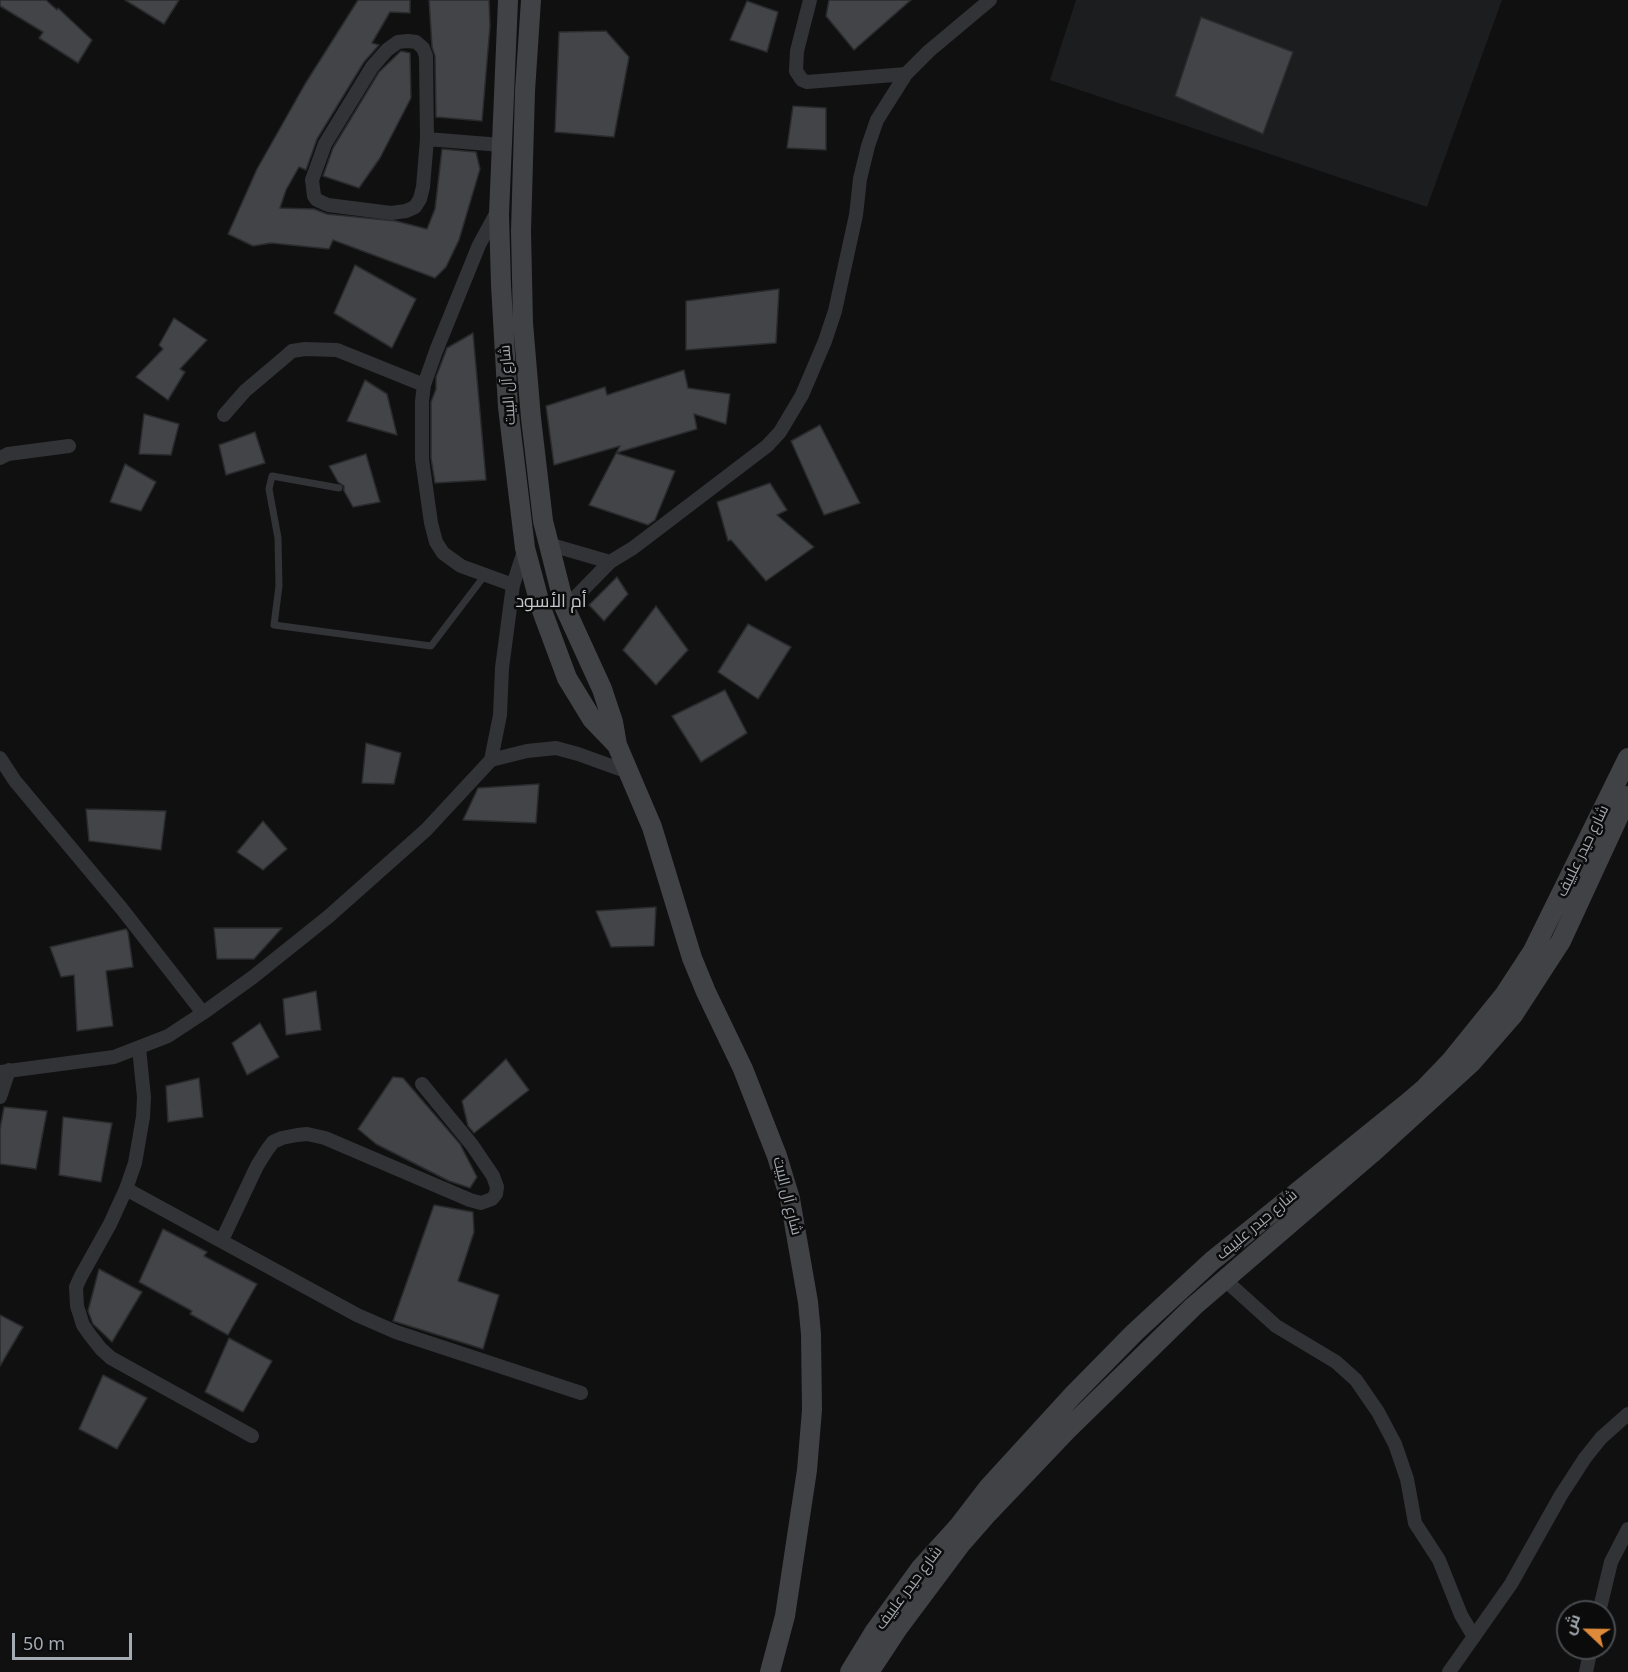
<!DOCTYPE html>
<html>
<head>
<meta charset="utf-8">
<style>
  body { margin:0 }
  #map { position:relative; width:1628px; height:1672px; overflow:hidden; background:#101011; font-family:"Noto Sans",Cairo,sans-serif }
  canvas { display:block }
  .north { position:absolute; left:1556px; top:1600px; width:60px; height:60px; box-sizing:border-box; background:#0b0b0c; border:2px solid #484b4e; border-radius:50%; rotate:292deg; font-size:16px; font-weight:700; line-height:24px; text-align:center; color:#a3aab1 }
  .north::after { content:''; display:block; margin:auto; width:21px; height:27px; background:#df8a3a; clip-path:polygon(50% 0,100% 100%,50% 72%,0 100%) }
  .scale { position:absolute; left:12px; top:1633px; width:120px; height:27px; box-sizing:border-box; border:3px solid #a3aab1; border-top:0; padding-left:8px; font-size:18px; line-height:21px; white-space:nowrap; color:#a3aab1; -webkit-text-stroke:4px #0b0b0c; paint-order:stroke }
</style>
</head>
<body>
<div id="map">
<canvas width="1628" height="1672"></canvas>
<div class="north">ش</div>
<div class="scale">50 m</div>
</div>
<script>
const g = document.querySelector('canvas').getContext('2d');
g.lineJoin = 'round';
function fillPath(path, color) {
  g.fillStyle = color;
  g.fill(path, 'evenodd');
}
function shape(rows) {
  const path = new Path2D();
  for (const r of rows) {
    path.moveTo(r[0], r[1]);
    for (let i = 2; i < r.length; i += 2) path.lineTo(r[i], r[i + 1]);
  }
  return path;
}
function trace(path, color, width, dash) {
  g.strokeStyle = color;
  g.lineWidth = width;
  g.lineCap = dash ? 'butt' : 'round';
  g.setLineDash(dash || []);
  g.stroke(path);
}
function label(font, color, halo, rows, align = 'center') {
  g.font = font + ' "Noto Sans",Cairo,sans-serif';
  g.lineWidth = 5;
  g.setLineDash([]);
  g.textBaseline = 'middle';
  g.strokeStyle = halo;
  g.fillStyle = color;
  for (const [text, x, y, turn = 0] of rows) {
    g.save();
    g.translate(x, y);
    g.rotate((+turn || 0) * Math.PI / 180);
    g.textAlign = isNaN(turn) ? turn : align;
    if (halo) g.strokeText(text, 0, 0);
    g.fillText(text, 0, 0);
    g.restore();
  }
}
fillPath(shape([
  [1076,0,1502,0,1427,207,1050,80]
]), '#1c1d1e');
const building = shape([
  [0,0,46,0,57,10,58,8,92,40,78,63,39,38,43,32,0,6,0,0],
  [125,0,179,0,164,24,125,0],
  [358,0,410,0,410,13,390,12,372,43,379,45,364,62,317,139,306,170,299,167,286,190,280,208,314,209,327,214,396,221,427,229,435,209,442,149,476,152,480,169,459,240,446,267,435,278,333,240,329,249,271,243,253,246,228,234,257,169,305,84,358,0],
  [429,0,489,0,490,26,482,121,436,117,435,56,432,47,429,0],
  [829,0,911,0,854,50,826,16,829,0],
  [747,1,778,12,767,52,730,40,747,1],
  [1201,17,1293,52,1263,134,1175,96,1201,17],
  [606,31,629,57,614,137,555,132,559,32,606,31],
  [401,51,410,53,411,98,380,158,359,188,323,176,333,148,379,72,401,51],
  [793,106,826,108,826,150,787,148,793,106],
  [355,265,416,299,392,348,334,313,355,265],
  [779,289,776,343,686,350,686,301,779,289],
  [174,318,207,340,180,369,185,372,168,400,136,377,163,349,159,345,174,318],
  [473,333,486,480,435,483,431,458,431,402,436,389,436,377,447,348,473,333],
  [684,370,688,388,730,394,726,424,694,414,697,429,616,453,620,446,554,465,546,406,605,387,607,395,684,370],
  [365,380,387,394,397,435,347,421,365,380],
  [144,414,179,424,171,455,139,454,144,414],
  [820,425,860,503,824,515,791,441,820,425],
  [255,432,265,463,226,475,219,445,255,432],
  [616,453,675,471,655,520,648,525,589,505,616,453],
  [366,454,380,502,353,507,344,491,344,486,338,482,329,466,366,454],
  [125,464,156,482,141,511,110,502,125,464],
  [770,483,787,510,777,515,814,547,766,581,731,540,728,541,717,502,770,483],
  [617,577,628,594,604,621,589,605,617,577],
  [656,606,688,650,656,685,623,650,656,606],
  [748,624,791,647,758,699,718,672,748,624],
  [725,690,747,733,701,762,672,716,725,690],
  [366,743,401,753,394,784,362,783,366,743],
  [539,784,536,823,463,820,478,788,539,784],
  [86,809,166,811,161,850,89,841,86,809],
  [263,821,287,849,263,870,237,852,263,821],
  [656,907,654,946,611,947,596,911,656,907],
  [214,928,282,928,254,959,217,959,214,928],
  [126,929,128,932,133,967,106,971,113,1026,77,1031,74,975,61,977,50,947,126,929],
  [316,991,321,1030,286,1035,283,999,316,991],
  [260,1023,279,1057,247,1075,232,1043,260,1023],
  [506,1059,529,1090,474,1133,468,1126,462,1101,506,1059],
  [393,1077,403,1078,460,1144,477,1177,470,1188,449,1181,376,1144,358,1129,393,1077],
  [199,1078,203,1117,168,1122,166,1086,199,1078],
  [4,1107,47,1111,36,1169,0,1164,0,1129,4,1107],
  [63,1117,112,1123,101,1182,59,1175,63,1117],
  [434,1205,473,1212,474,1232,458,1281,499,1295,483,1349,393,1321,434,1205],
  [163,1229,207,1252,204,1256,257,1284,228,1335,190,1314,192,1311,139,1282,163,1229],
  [99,1269,142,1292,112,1342,93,1324,88,1311,99,1269],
  [0,1315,23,1327,0,1366,0,1315],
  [229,1338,272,1361,243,1412,205,1392,229,1338],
  [103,1375,147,1398,117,1449,79,1429,103,1375]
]);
fillPath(building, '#424447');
trace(building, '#2a2b2d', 1.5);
trace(shape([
  [339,488,272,476,269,489,278,538,279,586,274,625,431,646,485,575]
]), '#323336', 7);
trace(shape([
  [810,0,797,51,796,71,802,80,807,82,906,74],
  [408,41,416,42,423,48,426,56,427,139,423,187,420,199,415,207,406,211,391,213,328,205,317,200,314,196,312,180,325,144,372,67,387,50,398,42,408,41],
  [427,139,501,145],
  [498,210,479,245,436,351,424,385,422,401,422,459,431,523,436,542,443,553,461,566,513,585],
  [224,415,245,391,284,358,292,351,305,349,337,350,424,385],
  [0,458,8,454,69,446],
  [548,544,610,562],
  [565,608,610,562,633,548,767,446,780,432,802,395,825,341,835,311,856,215,860,179,868,146,877,120,906,74,929,51,990,0],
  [0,758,15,781,122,909,203,1013],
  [491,760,527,751,556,748,578,754,628,772],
  [139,1048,144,1097,143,1117,135,1163,126,1189,110,1224,81,1276,76,1287,77,1306,83,1325,90,1335,101,1349,111,1358,252,1436],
  [0,1072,114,1057,168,1036,203,1013,253,977,328,917,426,830,491,760,500,715,502,668,513,585,525,548],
  [0,1097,9,1070],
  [126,1189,357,1315,396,1332,581,1393],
  [222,1240,257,1166,267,1150,273,1142,282,1138,297,1135,307,1134,325,1138,470,1200,481,1203,492,1199,496,1194,497,1187,493,1176,472,1145,422,1084],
  [1225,1280,1276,1326,1336,1362,1356,1380,1378,1412,1395,1444,1407,1479,1415,1523,1439,1560,1461,1615,1474,1637],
  [1599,1612,1611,1562,1628,1529],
  [1449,1672,1511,1584,1561,1495,1585,1458,1601,1438,1628,1414],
  [1586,1672,1591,1648]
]), '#323336', 14);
trace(shape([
  [508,0,499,214,501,285,508,407,525,548,541,608,567,678,592,719,617,745],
  [531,0,525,91,521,231,523,323,531,418,543,521,565,608,602,689,613,722,617,745,652,827,692,958,706,992,743,1069,777,1156,790,1199,808,1302,811,1334,812,1410,807,1470,785,1616,770,1672],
  [850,1672,875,1631,920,1569,958,1527,988,1488,1073,1395,1135,1332,1212,1261,1405,1105,1425,1088,1450,1062,1505,994,1533,951,1628,758],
  [869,1672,898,1628,960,1545,988,1513,1067,1430,1194,1306,1371,1154,1472,1062,1513,1015,1561,941,1628,796]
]), '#404246', 20);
label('15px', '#a3aab1', '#0b0b0c', [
  ["شارع آل البيت",508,385,-94],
  ["شارع حيدر علييف",1583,851,-64],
  ["شارع آل البيت",787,1196,76],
  ["شارع حيدر علييف",1257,1225,-40],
  ["شارع حيدر علييف",909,1588,-53]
]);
label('18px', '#c3c8cd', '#0b0b0c', [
  ["أم الأسود",551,602]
]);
</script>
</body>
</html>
